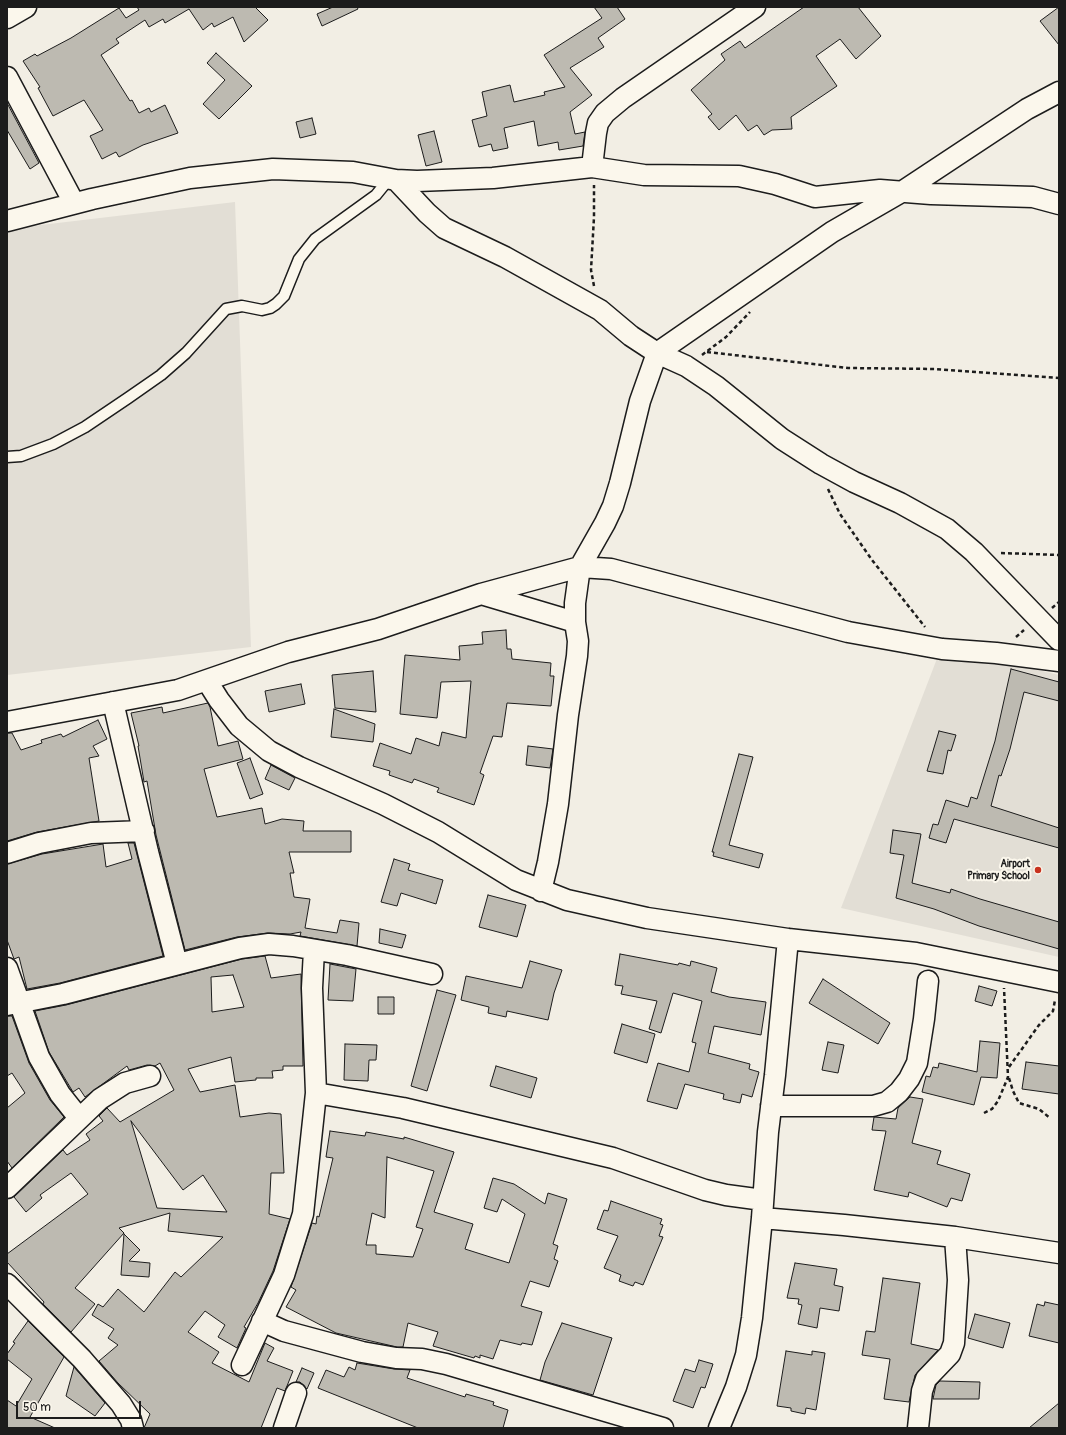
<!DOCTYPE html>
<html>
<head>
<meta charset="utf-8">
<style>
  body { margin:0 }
  #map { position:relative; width:1066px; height:1435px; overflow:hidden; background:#f2eee4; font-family:Pangolin,sans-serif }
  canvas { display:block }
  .frame { position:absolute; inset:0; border:8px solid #1c1c1c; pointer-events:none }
  .scale { position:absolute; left:16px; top:1401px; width:125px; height:18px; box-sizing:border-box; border:2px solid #1c1c1c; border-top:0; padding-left:5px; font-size:12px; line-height:14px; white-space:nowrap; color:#1c1c1c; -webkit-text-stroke:3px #fbf7ec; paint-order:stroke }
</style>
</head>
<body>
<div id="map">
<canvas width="1066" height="1435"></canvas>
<div class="frame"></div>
<div class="scale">50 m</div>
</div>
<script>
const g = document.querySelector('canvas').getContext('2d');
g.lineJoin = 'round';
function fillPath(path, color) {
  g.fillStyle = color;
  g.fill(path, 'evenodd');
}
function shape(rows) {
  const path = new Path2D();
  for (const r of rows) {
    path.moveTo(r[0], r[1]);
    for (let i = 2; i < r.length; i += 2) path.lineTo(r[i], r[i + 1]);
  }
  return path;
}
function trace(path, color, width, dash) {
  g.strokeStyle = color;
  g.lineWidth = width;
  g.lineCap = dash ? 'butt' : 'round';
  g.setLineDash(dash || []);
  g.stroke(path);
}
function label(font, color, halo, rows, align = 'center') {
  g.font = font + ' Pangolin,sans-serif';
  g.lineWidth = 4;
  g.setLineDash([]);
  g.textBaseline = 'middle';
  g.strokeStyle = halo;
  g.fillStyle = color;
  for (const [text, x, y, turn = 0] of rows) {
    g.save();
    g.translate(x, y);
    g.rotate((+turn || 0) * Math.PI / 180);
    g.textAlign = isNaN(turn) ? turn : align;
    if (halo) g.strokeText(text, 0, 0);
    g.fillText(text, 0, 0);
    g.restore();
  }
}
fillPath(shape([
  [235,202,251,647,7,675,7,229],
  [938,656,1000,661,1059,675,1059,957,841,908]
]), '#e2ded5');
const building = shape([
  [137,7,255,7,268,20,244,42,233,17,214,27,212,23,203,30,189,9,165,23,163,19,149,27,145,20,116,39,119,43,101,55,130,101,132,100,139,113,149,108,151,112,165,105,178,133,143,145,119,157,116,152,102,159,90,136,103,130,84,100,53,116,38,88,40,87,23,61,35,54,37,56,71,38,119,8,126,18,139,10,137,7],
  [333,7,357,7,358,9,322,26,317,14,333,7],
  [594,7,617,7,625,19,598,38,604,47,570,68,592,95,570,112,575,134,585,132,583,146,559,150,558,142,538,146,534,121,504,128,508,148,493,151,491,144,479,147,472,120,487,116,482,92,510,85,514,102,545,95,544,92,565,87,544,55,602,18,594,7],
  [804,7,858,7,881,36,856,59,840,39,816,56,837,86,791,117,792,129,772,130,764,135,757,125,748,131,736,115,719,130,708,117,712,114,691,90,725,60,721,54,740,41,745,48,804,7],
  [1059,7,1059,45,1040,21,1059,7],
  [216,53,252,86,219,119,203,104,225,80,207,63,216,53],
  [7,103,39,163,30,169,7,130,7,103],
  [312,118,316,134,300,138,296,122,312,118],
  [434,131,442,162,426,166,418,135,434,131],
  [506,630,507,649,511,649,512,659,551,663,550,676,554,676,551,706,507,703,502,737,493,736,480,773,484,775,474,805,437,792,439,788,414,779,412,783,389,775,390,771,373,766,380,743,411,754,416,738,439,746,442,732,466,738,471,681,441,682,437,718,400,714,405,655,460,660,459,646,483,644,482,632,506,630],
  [1011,669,1059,682,1059,701,1024,692,1010,749,1001,776,999,775,991,806,1059,828,1059,848,954,819,946,843,929,838,933,824,938,825,946,800,968,807,971,797,977,799,995,741,1011,669],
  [373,671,376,712,335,708,332,675,373,671],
  [301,684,305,704,269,712,265,691,301,684],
  [208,703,210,707,218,746,238,741,243,759,204,769,217,817,262,808,265,824,282,819,304,821,303,831,351,831,351,852,289,852,294,873,290,873,294,897,310,899,305,928,337,933,340,920,359,923,357,946,300,936,301,932,290,934,268,933,237,937,185,950,156,835,147,781,144,782,138,746,139,746,131,713,162,707,163,713,208,703],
  [334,709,375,724,373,742,331,737,334,709],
  [98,720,107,739,93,746,99,756,89,758,99,821,37,832,7,841,7,733,12,733,21,750,42,743,41,740,61,734,63,737,98,720],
  [939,731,956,735,951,751,948,750,943,774,927,771,939,731],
  [528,746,553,749,550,768,526,765,528,746],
  [739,754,753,757,729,845,763,854,759,868,713,856,714,852,712,852,739,754],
  [250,758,263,794,250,799,237,763,250,758],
  [271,765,295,778,289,790,265,779,271,765],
  [893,830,921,834,912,883,950,893,951,889,980,899,1059,922,1059,949,979,926,934,909,896,898,904,855,890,853,893,830],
  [128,843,134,843,163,956,60,983,27,989,19,957,14,959,7,940,7,864,42,854,103,844,106,867,132,859,128,843],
  [394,859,410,864,408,870,443,880,436,904,401,893,397,906,381,902,394,859],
  [488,895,526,905,517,937,479,927,488,895],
  [380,929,406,935,402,948,379,943,380,929],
  [620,954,678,965,679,963,690,966,691,961,717,968,711,992,729,997,766,1002,761,1035,714,1026,708,1053,750,1064,749,1069,759,1072,752,1097,742,1094,740,1103,723,1099,724,1094,685,1084,677,1109,647,1101,658,1063,689,1072,696,1043,692,1042,702,1001,673,993,661,1033,649,1029,657,1001,621,994,623,986,615,985,620,954],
  [265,956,271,978,301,974,303,1066,283,1066,283,1070,272,1071,273,1078,256,1078,256,1080,235,1082,231,1057,188,1069,200,1092,235,1085,240,1117,269,1113,281,1114,284,1173,271,1173,269,1214,290,1219,273,1271,258,1303,244,1327,246,1328,237,1348,218,1337,225,1325,205,1311,188,1332,219,1352,212,1363,249,1382,265,1343,274,1348,267,1361,293,1371,285,1391,277,1388,261,1428,144,1428,150,1414,118,1383,99,1361,118,1345,108,1338,114,1329,92,1315,98,1304,103,1307,118,1289,144,1312,175,1272,181,1277,223,1237,168,1231,170,1213,119,1228,124,1233,75,1288,95,1304,71,1332,43,1304,44,1302,7,1262,7,1254,88,1194,71,1173,40,1195,42,1198,26,1212,14,1197,63,1150,67,1155,90,1140,86,1134,103,1121,99,1116,107,1108,120,1122,174,1090,160,1063,155,1066,147,1065,129,1070,127,1066,85,1097,79,1088,73,1092,49,1052,35,1011,66,1005,242,959,265,956],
  [233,975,244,1007,212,1012,211,977,233,975],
  [131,1121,183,1190,203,1175,227,1212,157,1208,131,1121],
  [530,961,562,970,554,993,548,1020,507,1011,506,1017,488,1013,489,1007,461,1000,466,976,522,988,530,961],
  [330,964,356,969,353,1001,328,1000,330,964],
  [823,979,890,1023,878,1044,809,1003,823,979],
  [979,986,997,991,992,1006,975,1001,979,986],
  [437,990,456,995,427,1091,411,1086,437,990],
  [378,997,394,997,394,1014,378,1014,378,997],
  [7,1016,12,1016,29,1063,50,1100,64,1117,12,1168,7,1161,7,1108,25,1093,12,1073,7,1076,7,1016],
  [622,1024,655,1034,647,1063,614,1053,622,1024],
  [980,1041,1000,1043,997,1078,981,1077,974,1105,922,1092,926,1076,930,1077,933,1067,938,1068,939,1063,977,1072,980,1041],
  [828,1042,844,1045,838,1073,822,1070,828,1042],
  [345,1044,377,1045,376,1060,369,1060,368,1081,344,1080,345,1044],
  [1026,1062,1059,1066,1059,1094,1022,1089,1026,1062],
  [496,1066,537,1078,531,1098,490,1086,496,1066],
  [910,1097,923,1099,912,1143,941,1151,937,1164,970,1174,962,1201,951,1198,947,1207,909,1192,908,1197,874,1190,886,1131,872,1130,874,1117,896,1119,898,1108,910,1097],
  [330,1131,365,1136,366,1132,404,1139,404,1137,454,1152,434,1212,473,1224,465,1249,509,1263,525,1214,502,1199,497,1212,484,1208,493,1178,514,1184,545,1204,548,1193,567,1199,553,1244,558,1246,554,1259,558,1261,549,1287,530,1281,521,1306,542,1312,532,1345,522,1343,521,1345,500,1340,493,1359,480,1355,480,1358,475,1356,474,1358,433,1346,438,1332,408,1323,403,1347,397,1347,336,1333,286,1307,296,1290,291,1287,312,1223,316,1224,317,1216,319,1217,333,1158,326,1157,330,1131],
  [387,1157,434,1171,416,1227,423,1229,413,1257,376,1254,376,1245,366,1245,372,1213,385,1218,387,1157],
  [611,1201,662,1219,660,1224,663,1225,659,1236,663,1237,643,1285,635,1282,633,1286,619,1281,621,1275,604,1268,618,1236,597,1229,604,1210,608,1211,611,1201],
  [124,1234,140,1250,129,1261,150,1263,149,1277,121,1275,124,1234],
  [795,1263,837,1269,834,1285,843,1287,839,1311,820,1308,817,1328,798,1324,802,1305,798,1304,799,1299,787,1298,795,1263],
  [883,1278,920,1283,911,1344,938,1350,915,1375,909,1402,884,1399,890,1359,862,1355,866,1331,875,1332,883,1278],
  [1045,1302,1059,1305,1059,1343,1029,1336,1037,1304,1044,1306,1045,1302],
  [975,1314,1010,1323,1003,1348,968,1338,975,1314],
  [28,1321,64,1357,30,1417,55,1428,7,1428,7,1400,16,1406,32,1379,7,1359,7,1354,15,1343,13,1342,28,1321],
  [562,1323,612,1338,593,1395,540,1380,545,1362,562,1323],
  [786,1351,812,1355,812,1351,825,1353,816,1410,806,1408,805,1414,791,1411,791,1408,777,1406,786,1351],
  [699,1360,713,1364,705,1388,701,1387,693,1408,673,1401,685,1369,695,1372,699,1360],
  [357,1363,394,1369,410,1370,407,1378,465,1397,466,1394,494,1402,493,1405,508,1410,503,1428,418,1428,318,1388,326,1370,344,1377,349,1367,355,1370,357,1363],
  [74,1367,105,1403,95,1416,66,1396,74,1367],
  [302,1368,314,1373,307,1389,300,1382,296,1382,302,1368],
  [940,1381,980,1382,979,1399,933,1399,936,1385,940,1381],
  [1059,1403,1059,1428,1029,1428,1059,1403]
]);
fillPath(building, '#bdbab1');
trace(building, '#1c1c1c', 1);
const service = shape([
  [7,457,21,456,53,444,85,427,128,398,161,375,186,353,226,309,242,306,262,310,270,308,276,304,284,296,299,259,315,239,376,195,389,179]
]);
const minor = shape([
  [7,18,26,7],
  [7,77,74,203],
  [592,167,596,133,598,123,605,113,623,98,755,7],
  [396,180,427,213,444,228,505,257,600,310,631,336,657,353,686,366,716,386,782,439,821,464,854,482,900,503,947,529,974,552,1059,640],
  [7,221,92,199,190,178,273,169,353,172,396,180,417,181,493,178,592,167,644,175,739,176,775,184,815,197,880,190,931,194,1033,197,1059,204],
  [481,594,575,622],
  [207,681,219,700,239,726,269,751,299,767,383,804,438,832,516,880,567,900,647,918,788,939,916,953,1059,982],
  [113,702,148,852,177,964],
  [7,722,178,690,288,652,378,629,481,594,580,567,611,569,848,632,942,649,996,653,1059,661],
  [7,853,39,843,91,833,144,831],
  [541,891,548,862,558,804,568,715,577,656,578,641,575,622,575,603,580,567,605,523,613,506,620,483,640,401,657,353,832,232,903,191,1027,109,1059,92],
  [7,968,39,1057,60,1094,79,1118],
  [7,1005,63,994,240,948,269,944,293,946,347,955,432,974],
  [316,1093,403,1108,613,1158,705,1190,726,1195,763,1200],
  [771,1106,873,1106,887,1102,899,1092,909,1079,917,1063,924,1019,928,981],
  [7,1188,100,1099,125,1083,150,1076],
  [762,1218,844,1225,955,1237,1059,1253],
  [7,1284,82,1359,121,1404,131,1420,133,1428],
  [262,1321,284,1331,362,1352,396,1358,422,1359,446,1364,663,1428],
  [242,1365,284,1275,303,1214,316,1093,312,988,314,950],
  [284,1428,296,1393],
  [719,1428,736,1387,746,1355,752,1318,762,1218,768,1132,775,1075,788,939],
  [918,1428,922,1391,926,1379,950,1354,954,1343,958,1280,955,1237]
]);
trace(service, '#1c1c1c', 13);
trace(minor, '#1c1c1c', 23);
trace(shape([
  [594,286,591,270,594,217,594,185],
  [707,352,848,368,935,369,1059,378],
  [702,355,726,337,750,312],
  [828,489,840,514,872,560,925,627],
  [1001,553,1059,555],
  [1052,608,1059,602],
  [1016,637,1024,630],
  [1009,1067,1039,1025,1053,1011,1055,1000],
  [1009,1078,1013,1091,1019,1103,1039,1109,1050,1118],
  [984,1113,992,1109,998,1101,1008,1077,1004,988]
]), '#1c1c1c', 2.5, [4, 3]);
trace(service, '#fbf7ec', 10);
trace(minor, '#fbf7ec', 20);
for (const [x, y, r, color] of [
  [1038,870,4,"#c8321e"]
]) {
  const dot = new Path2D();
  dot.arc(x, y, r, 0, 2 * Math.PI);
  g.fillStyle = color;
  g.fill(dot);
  trace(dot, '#fbf7ec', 1.5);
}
label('bold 10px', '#1c1c1c', '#fbf7ec', [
  ["Airport",1030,864],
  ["Primary School",1030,876]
], 'right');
</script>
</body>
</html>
